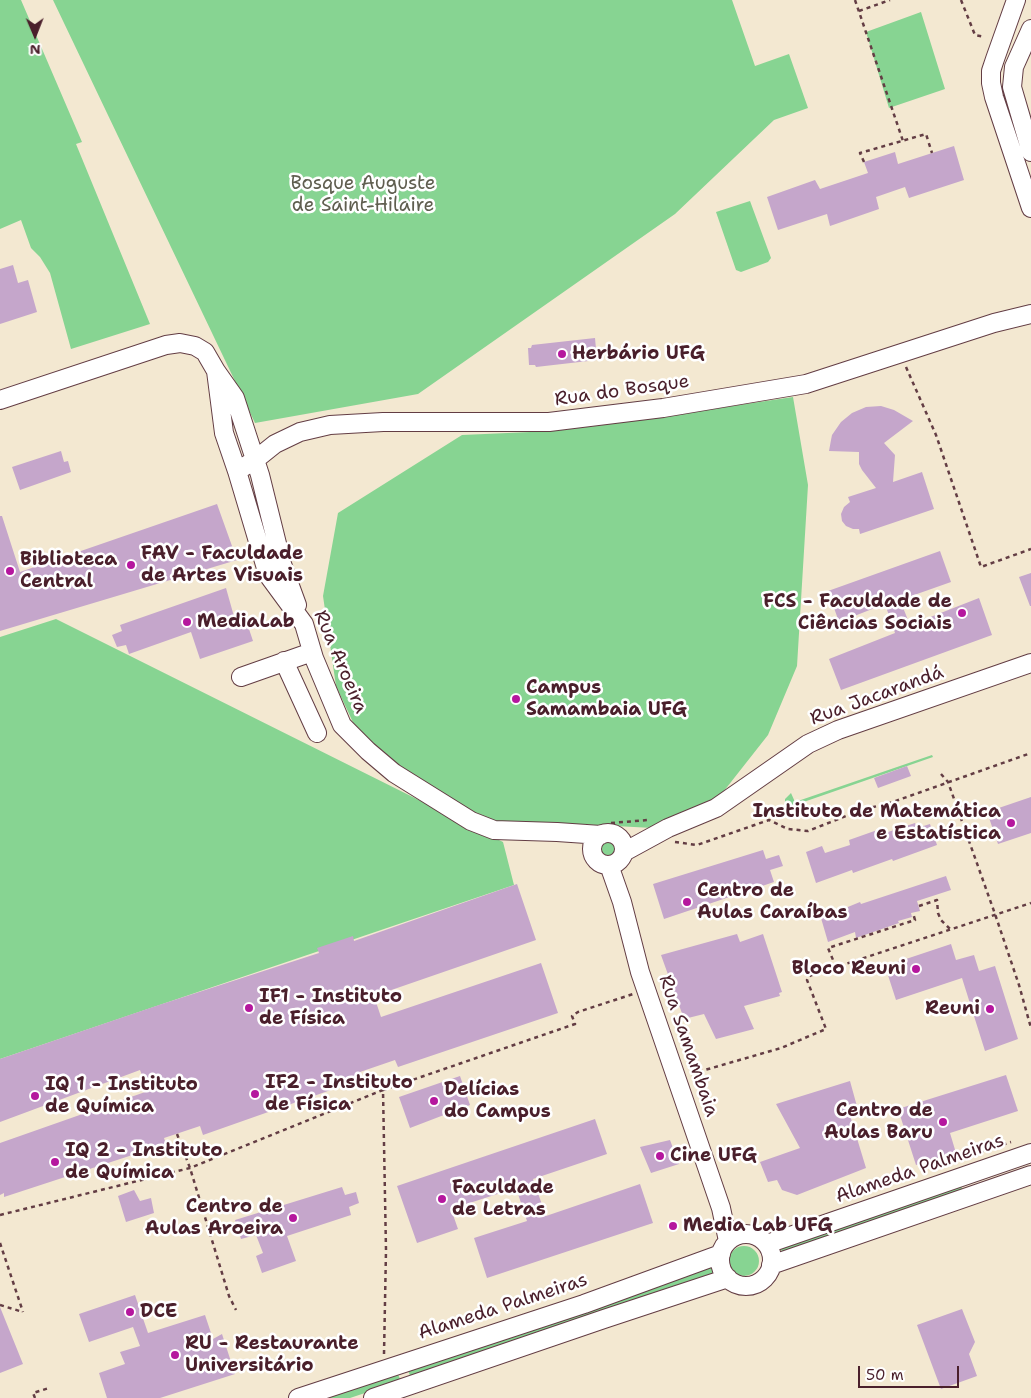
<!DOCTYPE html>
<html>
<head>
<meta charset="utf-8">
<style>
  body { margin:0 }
  #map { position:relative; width:1031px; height:1398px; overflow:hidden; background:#f3e8d1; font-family:"Shantell Sans",sans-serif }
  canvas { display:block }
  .north { position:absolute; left:10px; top:10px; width:50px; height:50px; -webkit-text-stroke:4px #fff; paint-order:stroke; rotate:179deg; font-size:14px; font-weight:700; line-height:20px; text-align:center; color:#4a1f2b }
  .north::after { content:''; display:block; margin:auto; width:18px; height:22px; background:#4a1f2b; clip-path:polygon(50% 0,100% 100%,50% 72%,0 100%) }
  .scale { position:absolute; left:858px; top:1366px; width:101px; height:22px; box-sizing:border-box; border:2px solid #4a1f2b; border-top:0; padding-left:6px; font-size:15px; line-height:18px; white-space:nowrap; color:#4a1f2b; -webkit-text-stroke:4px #fff; paint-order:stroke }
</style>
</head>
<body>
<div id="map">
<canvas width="1031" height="1398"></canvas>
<div class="north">N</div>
<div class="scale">50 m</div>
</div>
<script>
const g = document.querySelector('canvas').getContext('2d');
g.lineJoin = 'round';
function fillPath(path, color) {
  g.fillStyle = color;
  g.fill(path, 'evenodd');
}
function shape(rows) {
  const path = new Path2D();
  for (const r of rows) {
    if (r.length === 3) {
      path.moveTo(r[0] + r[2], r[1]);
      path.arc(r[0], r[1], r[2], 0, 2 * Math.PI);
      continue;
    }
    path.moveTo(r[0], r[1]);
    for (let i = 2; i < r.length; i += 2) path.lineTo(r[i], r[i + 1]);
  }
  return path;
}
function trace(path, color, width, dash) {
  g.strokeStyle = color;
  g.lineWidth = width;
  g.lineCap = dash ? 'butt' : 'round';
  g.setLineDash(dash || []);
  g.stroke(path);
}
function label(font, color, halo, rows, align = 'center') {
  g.font = font + ' "Shantell Sans",sans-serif';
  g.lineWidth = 5;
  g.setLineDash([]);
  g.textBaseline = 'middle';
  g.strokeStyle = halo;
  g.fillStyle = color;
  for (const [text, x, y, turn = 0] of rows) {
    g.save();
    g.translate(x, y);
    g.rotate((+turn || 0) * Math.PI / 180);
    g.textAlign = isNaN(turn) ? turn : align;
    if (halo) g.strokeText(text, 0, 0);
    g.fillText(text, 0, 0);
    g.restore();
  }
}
fillPath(shape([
  [0,0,21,0,82,142,76,144,150,324,71,349,50,273,40,257,31,248,21,220,0,229],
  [53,0,732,0,755,66,789,54,808,108,774,120,675,214,418,394,255,423],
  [921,12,945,89,889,108,866,32],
  [750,201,771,258,768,262,741,272,736,270,716,212],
  [793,397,808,485,797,666,768,735,720,796,653,828,577,824,503,830,365,748,336,686,323,596,338,513,462,435,553,431,603,425],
  [56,619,503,842,514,885,0,1059,0,637],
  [932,755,933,757,795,805,799,814,789,814,785,806,785,799,791,793,795,802],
  [609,848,10],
  [960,1183,963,1191,782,1252,779,1244],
  [744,1261,15],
  [713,1263,719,1274,411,1378,407,1368],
  [396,1370,401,1381,350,1398,317,1398]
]), '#87d492');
fillPath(shape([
  [954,146,964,180,909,198,905,187,876,197,879,209,830,226,827,214,778,230,767,197,815,180,820,189,868,173,864,162,895,152,898,164],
  [13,265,18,283,28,280,37,312,0,324,0,269],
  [595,338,597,360,536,367,535,365,529,365,528,348,531,348,532,345],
  [881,406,894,410,913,421,884,443,895,455,893,482,922,472,934,509,860,534,859,529,853,529,846,526,842,521,841,514,844,507,850,502,848,497,876,488,862,470,859,464,859,452,829,451,831,440,832,435,841,422,852,413,866,407],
  [61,451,64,462,68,461,71,472,20,490,12,467],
  [217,504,237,560,0,631,0,516,2,516,20,572],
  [940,551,951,582,900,600,910,625,979,598,992,635,841,690,829,659,895,633,885,604,839,622,828,591],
  [1031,573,1031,606,1030,606,1019,577],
  [226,588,235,620,245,617,253,641,200,659,191,632,129,654,126,645,117,647,112,635,122,631,120,625],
  [907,766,911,776,878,788,874,778],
  [1031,797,1031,833,998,844,987,812],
  [915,823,917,828,930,824,937,845,893,861,892,859,853,873,852,870,816,883,806,852,822,846,825,853,850,845,849,840,883,828,885,833],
  [763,850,766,859,779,855,783,866,770,870,774,882,664,919,653,884],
  [946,876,951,890,917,901,920,911,911,913,912,917,898,921,899,923,856,938,855,932,828,942,821,918,860,902,861,904],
  [517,884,536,940,374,996,381,1017,541,963,558,1013,398,1067,395,1060,360,1072,362,1079,203,1135,200,1126,164,1138,166,1144,4,1197,4,1193,0,1195,0,1143,148,1091,140,1070,0,1122,0,1059,159,1005,319,953,317,948,353,936,354,941],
  [737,934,740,942,763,934,782,992,779,993,780,996,744,1006,754,1029,716,1039,704,1014,684,1019,661,955],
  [951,944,956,960,974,955,979,971,995,966,1018,1039,985,1051,962,978,896,1000,885,966],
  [1006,1075,1018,1111,950,1133,956,1153,916,1165,898,1109],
  [460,1076,470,1105,410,1128,399,1097],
  [850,1081,858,1110,849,1112,866,1168,797,1195,782,1190,777,1180,768,1182,760,1162,800,1148,776,1104],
  [595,1119,607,1154,533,1179,546,1216,640,1184,653,1223,487,1278,474,1238,527,1221,516,1188,451,1209,458,1229,417,1243,397,1186],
  [670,1140,679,1164,651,1173,640,1147],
  [342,1187,345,1195,356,1192,359,1203,349,1207,351,1215,287,1236,296,1261,262,1273,256,1256,263,1253,256,1235,241,1239,235,1220],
  [134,1190,140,1201,151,1198,154,1213,126,1222,118,1196],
  [135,1295,148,1333,205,1315,213,1339,222,1334,235,1374,160,1398,107,1398,99,1373,125,1364,120,1352,140,1346,133,1327,89,1342,79,1314],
  [0,1307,23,1364,0,1373],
  [962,1309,975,1342,969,1354,977,1376,941,1389,917,1325]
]), '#c5a6cb');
const minor = shape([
  [1016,0,995,59,991,71,991,83,994,97,1031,208],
  [1031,29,1014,67,1012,87,1031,152],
  [216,371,235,398,260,475,282,564,297,605],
  [0,400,166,345,180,343,195,346,205,352,216,371,224,433,237,471,268,575,304,624,314,658,342,725,368,751,394,773,471,821,494,830,557,832,601,835],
  [237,471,255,460,275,444,300,432,330,425,383,422,549,422,663,408,806,384,994,323,1031,314],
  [284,661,317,733],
  [241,677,312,652],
  [608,849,16],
  [624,852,668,828,716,808,808,744,838,730,1031,663],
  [609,865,622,902,640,972,721,1208,728,1241],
  [746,1260,26],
  [767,1244,1031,1153],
  [771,1265,1031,1175],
  [298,1398,584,1304,721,1254],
  [373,1398,604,1319,728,1278]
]);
trace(minor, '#633d44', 20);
trace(shape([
  [855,0,903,141],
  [961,0,975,35,985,37],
  [859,11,890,0],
  [864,162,860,153,926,134,932,153],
  [906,367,936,435,981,567,1031,549],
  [941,774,948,782,995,914,1019,985,1031,1028],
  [611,823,648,820],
  [675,842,697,845,769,820,788,829,808,831,864,809,887,804,1031,753],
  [919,906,937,900,938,913,941,920,950,929],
  [836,967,828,948,915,920,913,913],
  [691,1074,781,1048,826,1029,807,980,808,977,812,975,1031,903],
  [177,1134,190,1168,229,1296,236,1310],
  [957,1160,1011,1142],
  [0,1215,190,1168,383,1090],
  [0,1243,23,1312],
  [0,1305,23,1312],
  [384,1354,386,1250,383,1090,575,1024,572,1016,578,1012,633,994],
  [35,1398,33,1393,49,1388]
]), '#633d44', 2.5, [4, 4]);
trace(minor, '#fff', 18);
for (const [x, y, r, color] of [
  [562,354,5,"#b5179e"],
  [131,565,5,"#b5179e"],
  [10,571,5,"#b5179e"],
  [962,613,5,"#b5179e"],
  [187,622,5,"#b5179e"],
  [516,699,5,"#b5179e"],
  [1011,823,5,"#b5179e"],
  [687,902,5,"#b5179e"],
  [916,969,5,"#b5179e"],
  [249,1008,5,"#b5179e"],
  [990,1009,5,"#b5179e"],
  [255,1094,5,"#b5179e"],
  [35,1096,5,"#b5179e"],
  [434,1101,5,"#b5179e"],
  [943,1122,5,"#b5179e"],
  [660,1156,5,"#b5179e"],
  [55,1162,5,"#b5179e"],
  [442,1199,5,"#b5179e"],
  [293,1218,5,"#b5179e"],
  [673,1226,5,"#b5179e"],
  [130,1312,5,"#b5179e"],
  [175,1355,5,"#b5179e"]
]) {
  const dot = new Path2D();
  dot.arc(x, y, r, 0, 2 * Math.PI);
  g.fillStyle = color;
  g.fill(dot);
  trace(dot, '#fff', 2);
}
label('19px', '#5f5e4f', '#fff', [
  ["Bosque Auguste",363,184],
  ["de Saint-Hilaire",363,206]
]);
label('bold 19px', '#4a1f2b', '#fff', [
  ["Herbário UFG",572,354],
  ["FAV - Faculdade",141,554],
  ["de Artes Visuais",141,576],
  ["Biblioteca",20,560],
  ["Central",20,582],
  ["FCS - Faculdade de",952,602,"right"],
  ["Ciências Sociais",952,624,"right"],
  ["MediaLab",197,622],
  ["Campus",526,688],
  ["Samambaia UFG",526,710],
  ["Instituto de Matemática",1001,812,"right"],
  ["e Estatística",1001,834,"right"],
  ["Centro de",697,891],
  ["Aulas Caraíbas",697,913],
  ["Bloco Reuni",906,969,"right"],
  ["IF1 - Instituto",259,997],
  ["de Física",259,1019],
  ["Reuni",980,1009,"right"],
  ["IF2 - Instituto",265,1083],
  ["de Física",265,1105],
  ["IQ 1 - Instituto",45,1085],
  ["de Química",45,1107],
  ["Delícias",444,1090],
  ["do Campus",444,1112],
  ["Centro de",933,1111,"right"],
  ["Aulas Baru",933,1133,"right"],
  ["IQ 2 - Instituto",65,1151],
  ["de Química",65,1173],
  ["Cine UFG",670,1156],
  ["Faculdade",452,1188],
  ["de Letras",452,1210],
  ["Centro de",283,1207,"right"],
  ["Aulas Aroeira",283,1229,"right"],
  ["Media Lab UFG",683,1226],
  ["DCE",140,1312],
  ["RU - Restaurante",185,1344],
  ["Universitário",185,1366]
], 'left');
label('19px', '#4a1f2b', '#fff', [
  ["Rua do Bosque",622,391,-8],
  ["Rua Aroeira",340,662,67],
  ["Rua Jacarandá",877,696,-20],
  ["Rua Samambaia",688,1046,71],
  ["Alameda Palmeiras",920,1169,-19],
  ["Alameda Palmeiras",503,1307,-18]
]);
</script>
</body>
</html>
